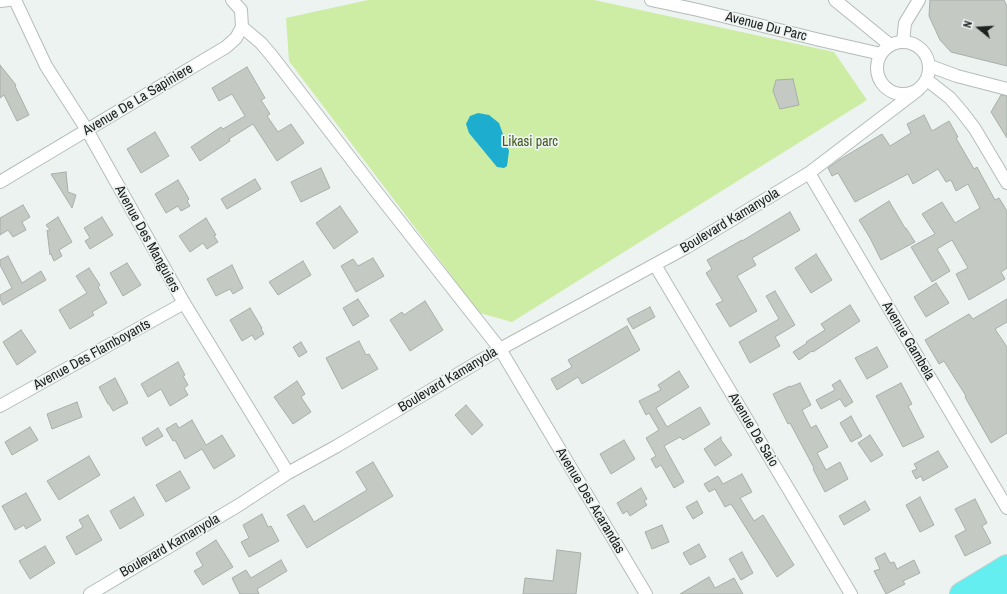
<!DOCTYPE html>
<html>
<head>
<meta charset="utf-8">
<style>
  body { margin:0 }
  #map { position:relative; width:1007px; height:594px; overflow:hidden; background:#ecf3f0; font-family:"Archivo Narrow",sans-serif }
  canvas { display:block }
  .north { position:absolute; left:959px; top:8px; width:40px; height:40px; -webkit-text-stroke:3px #ecf3f0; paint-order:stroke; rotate:288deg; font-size:11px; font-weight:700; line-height:16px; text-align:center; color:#202221 }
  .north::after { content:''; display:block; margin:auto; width:14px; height:18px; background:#202221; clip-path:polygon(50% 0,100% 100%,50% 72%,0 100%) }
</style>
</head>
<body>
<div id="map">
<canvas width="1007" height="594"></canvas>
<div class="north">N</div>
</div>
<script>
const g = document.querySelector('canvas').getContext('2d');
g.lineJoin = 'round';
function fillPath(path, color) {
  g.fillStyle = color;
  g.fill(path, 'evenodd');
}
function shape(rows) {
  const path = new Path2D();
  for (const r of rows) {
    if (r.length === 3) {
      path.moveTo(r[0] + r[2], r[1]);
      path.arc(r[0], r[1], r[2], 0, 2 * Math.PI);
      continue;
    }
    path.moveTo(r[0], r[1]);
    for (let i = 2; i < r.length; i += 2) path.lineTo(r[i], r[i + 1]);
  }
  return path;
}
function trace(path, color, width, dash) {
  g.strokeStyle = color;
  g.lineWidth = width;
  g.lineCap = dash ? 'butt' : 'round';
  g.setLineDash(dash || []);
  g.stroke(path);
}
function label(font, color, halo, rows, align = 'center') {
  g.font = font + ' "Archivo Narrow",sans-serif';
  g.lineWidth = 3.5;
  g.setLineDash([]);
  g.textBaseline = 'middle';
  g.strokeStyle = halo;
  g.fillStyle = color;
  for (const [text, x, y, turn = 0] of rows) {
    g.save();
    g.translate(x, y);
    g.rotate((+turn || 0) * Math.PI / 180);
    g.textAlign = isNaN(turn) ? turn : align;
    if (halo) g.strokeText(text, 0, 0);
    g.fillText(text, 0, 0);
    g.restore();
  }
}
fillPath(shape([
  [368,0,594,0,834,52,867,100,512,322,476,312,451,275,289,61,286,18]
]), '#cdeca4');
fillPath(shape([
  [478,113,489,115,499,123,509,151,507,166,504,168,497,167,469,133,466,124,470,116]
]), '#1dadcf');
const building = shape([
  [930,0,1004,0,1007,6,1007,66,951,52,940,40,929,16,930,0],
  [0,65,16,85,15,86,29,115,17,121,4,95,0,98,0,65],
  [247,67,265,98,261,100,270,114,267,116,278,132,291,124,304,143,277,161,253,124,229,139,230,141,200,161,191,147,221,127,223,129,245,116,232,94,219,101,212,88,247,67],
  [793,79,799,105,780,109,773,91,776,80,793,79],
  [1001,95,1007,96,1007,138,991,112,1001,95],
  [924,115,932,131,949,121,958,137,956,138,974,169,977,167,995,200,999,198,1007,211,1007,268,1001,272,1005,279,969,300,956,274,968,268,952,240,937,249,950,271,932,282,911,247,935,234,922,214,942,202,955,223,980,208,968,184,956,191,951,180,946,182,938,169,913,184,908,174,855,202,838,173,832,176,828,168,839,160,882,134,890,146,911,133,907,124,924,115],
  [155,132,169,156,141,173,127,149,155,132],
  [321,168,330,188,301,202,291,182,321,168],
  [66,172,68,192,76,195,72,208,51,174,66,172],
  [255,179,261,189,227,209,221,199,255,179],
  [178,180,189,199,187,201,190,206,181,211,178,206,166,213,155,194,178,180],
  [889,201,905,228,906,228,915,242,881,260,870,238,859,220,889,201],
  [23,205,30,217,22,222,26,230,13,237,8,230,0,235,0,218,23,205],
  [340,206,358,232,334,249,316,223,340,206],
  [790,212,800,230,752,258,756,265,737,276,757,311,730,327,716,304,723,301,706,273,712,269,707,260,742,240,742,241,790,212],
  [58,217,72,242,59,250,62,256,54,261,51,254,50,255,47,230,48,231,50,230,46,225,58,217],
  [102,217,113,235,90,249,85,241,90,238,84,228,102,217],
  [206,218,216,235,214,236,218,242,207,249,203,243,190,252,179,236,206,218],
  [816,254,832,280,811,293,795,268,816,254],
  [8,256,22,283,41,271,46,280,3,305,0,299,0,295,12,288,0,265,0,260,8,256],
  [373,258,384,276,356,292,341,266,353,259,358,266,373,258],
  [303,261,311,275,278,295,269,282,303,261],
  [127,263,141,285,123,296,110,273,127,263],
  [232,265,243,288,233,294,230,289,216,296,207,279,232,265],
  [89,268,100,285,98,287,107,303,92,312,94,315,70,329,59,310,87,293,76,276,89,268],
  [936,283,949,303,926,317,914,297,936,283],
  [775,291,795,325,775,337,780,346,750,363,739,342,779,319,766,296,775,291],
  [358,299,369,316,353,326,343,308,358,299],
  [1007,299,1007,322,995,329,1007,347,1007,433,991,443,965,397,966,396,944,361,939,364,925,340,969,314,973,319,1007,299],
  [425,301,443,330,410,351,390,320,402,312,404,315,425,301],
  [850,305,860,321,813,352,812,351,799,360,793,352,807,343,806,342,825,330,821,324,850,305],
  [650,307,655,317,633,329,627,319,650,307],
  [250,308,262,328,261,329,264,334,255,340,252,335,242,341,230,320,250,308],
  [627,326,640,350,582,384,578,377,557,390,551,379,572,367,568,360,627,326],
  [21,330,36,352,17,365,3,342,21,330],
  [359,341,366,355,369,354,378,369,342,389,326,358,359,341],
  [301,342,307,352,299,357,293,347,301,342],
  [877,347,888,367,867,379,855,358,877,347],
  [178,362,185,375,183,376,188,385,184,388,188,395,170,406,161,389,148,397,141,384,178,362],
  [679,371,689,387,656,408,667,427,700,407,710,424,683,440,680,437,664,446,684,482,674,488,661,465,656,468,651,459,656,456,646,438,659,430,649,413,646,415,639,401,661,390,658,385,679,371],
  [115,378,128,403,113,411,109,404,108,404,99,387,115,378],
  [840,380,853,402,845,407,840,399,821,409,816,400,835,390,832,385,840,380],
  [297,381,305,394,301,397,311,412,293,424,274,397,297,381],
  [800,383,811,405,802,410,811,428,816,425,828,447,817,453,826,470,840,462,848,479,825,492,813,469,814,468,790,423,788,424,773,394,790,386,790,387,800,383],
  [901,383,912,404,908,406,924,437,903,447,876,396,901,383],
  [77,402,82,417,52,429,47,414,77,402],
  [466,405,483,425,472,435,455,415,466,405],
  [851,416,862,436,851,442,840,423,851,416],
  [192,420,206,445,222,435,235,456,214,469,202,449,185,459,175,440,173,441,166,429,176,423,179,428,192,420],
  [30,427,38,440,12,455,5,442,30,427],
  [158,428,163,436,146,446,142,438,158,428],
  [870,435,883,455,871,462,858,443,870,435],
  [721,437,721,440,732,455,715,466,704,449,721,437],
  [624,440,635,459,611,474,600,454,624,440],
  [938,451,948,467,923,481,921,476,916,479,912,471,917,469,914,464,938,451],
  [89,456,100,475,59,500,47,481,89,456],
  [373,462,393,496,307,548,287,515,304,505,314,522,367,490,356,472,373,462],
  [180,471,190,488,166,502,156,485,180,471],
  [742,474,752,492,740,498,754,521,763,515,794,565,777,577,731,504,725,507,715,489,709,492,704,484,718,476,723,484,742,474],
  [641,488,647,499,644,501,647,505,630,516,627,511,623,514,617,503,641,488],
  [26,493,41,520,26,529,24,525,15,530,2,506,26,493],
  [134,497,144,515,120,529,110,511,134,497],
  [920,497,934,525,920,532,906,505,920,497],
  [975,499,987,523,982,526,991,543,965,556,955,536,966,530,955,509,975,499],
  [697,501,703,513,693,519,686,507,697,501],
  [865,501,870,510,844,525,839,516,865,501],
  [262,514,268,527,271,526,279,541,249,557,241,542,249,538,243,525,262,514],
  [88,515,102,540,76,555,66,537,83,527,79,520,88,515],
  [662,525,669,542,652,549,645,532,662,525],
  [216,540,233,567,203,585,194,571,203,566,196,553,216,540],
  [699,544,706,557,690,565,683,553,699,544],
  [45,546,55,563,30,579,19,561,45,546],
  [557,550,581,553,576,594,523,594,525,578,553,581,557,550],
  [742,552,753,573,741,580,729,559,742,552],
  [885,553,890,563,894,562,897,569,914,560,920,573,903,581,905,584,886,594,874,571,880,569,875,558,885,553],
  [281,560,287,571,257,589,259,594,240,594,232,578,246,570,251,578,281,560],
  [709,577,715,588,734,578,743,594,680,594,709,577]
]);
fillPath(building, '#c4c9c4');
trace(building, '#a9aeaa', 1);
const street = shape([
  [15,0,46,66,87,130,184,303,288,473],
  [651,0,698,10,820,40,881,54],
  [835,0,890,45],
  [0,1,9,0],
  [242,27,261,43,272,56,375,190,500,349,646,594],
  [903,68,26],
  [903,42,905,23,919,0],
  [930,66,957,76,1007,89],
  [927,80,950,98,962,112,975,129,1007,183],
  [809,173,1007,508],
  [0,182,226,47,236,38,242,27,241,10,232,0],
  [655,265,851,594],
  [0,406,184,303],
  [90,594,239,505,288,473,337,446,500,349,687,247,809,173,918,90]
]);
const highway = shape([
  [961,594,1007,566],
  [992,594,1007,585]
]);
trace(street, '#b5bcb9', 14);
trace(highway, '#cecece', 24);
trace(street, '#fff', 12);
trace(highway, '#64eef0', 22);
label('14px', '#202221', '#ecf3f0', [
  ["Avenue Du Parc",766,27,14],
  ["Avenue De La Sapiniere",138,100,-31],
  ["Boulevard Kamanyola",730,221,-31],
  ["Avenue Des Manguiers",147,239,61],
  ["Avenue Gambela",908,341,59],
  ["Avenue Des Flamboyants",92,355,-29],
  ["Boulevard Kamanyola",448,380,-31],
  ["Avenue De Saio",753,430,59],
  ["Avenue Des Acarandas",590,501,59],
  ["Boulevard Kamanyola",170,546,-30]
]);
label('14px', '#445b1f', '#ecf3f0', [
  ["Likasi parc",530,142]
]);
</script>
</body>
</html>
